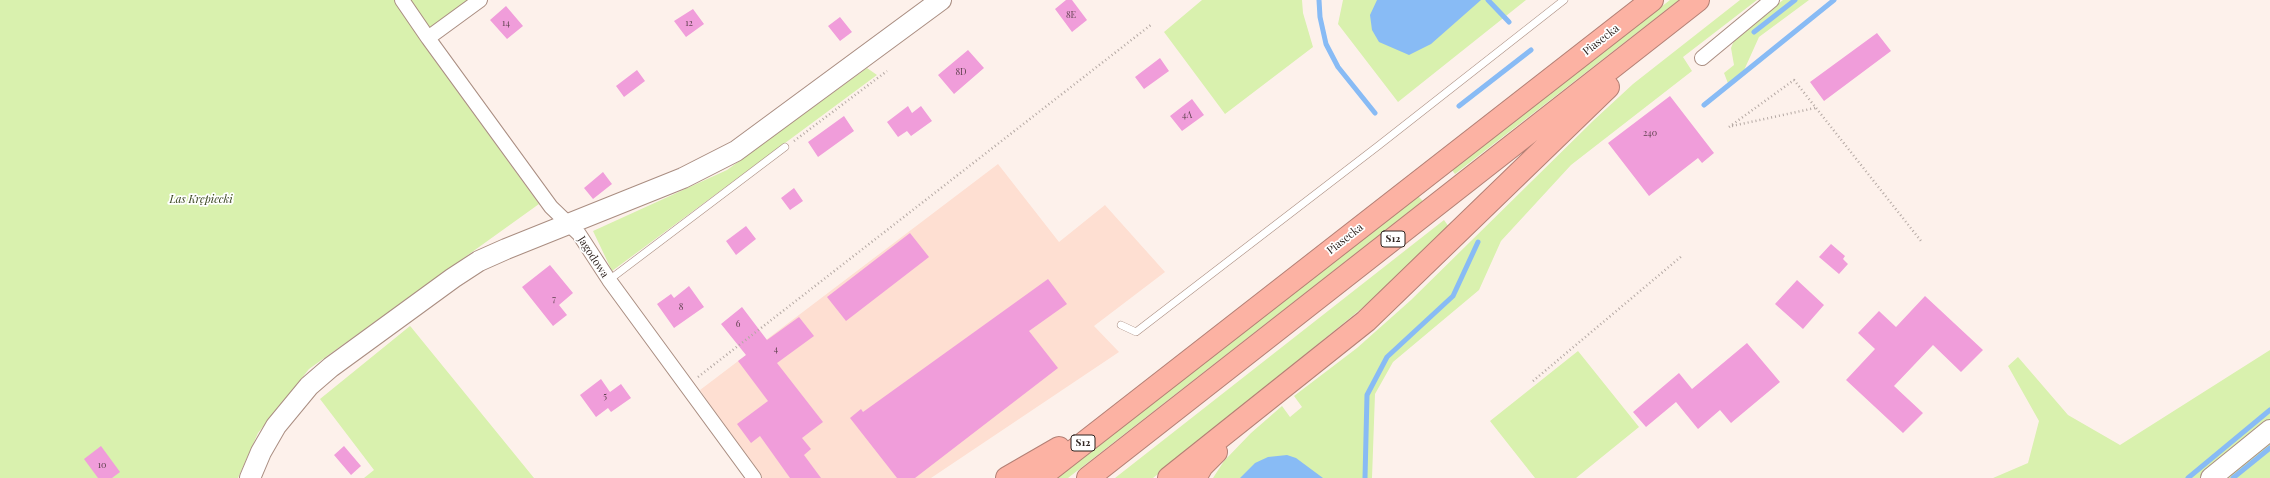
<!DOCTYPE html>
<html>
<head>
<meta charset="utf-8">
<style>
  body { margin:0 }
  canvas { display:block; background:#fdf1eb }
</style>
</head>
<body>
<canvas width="2270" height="478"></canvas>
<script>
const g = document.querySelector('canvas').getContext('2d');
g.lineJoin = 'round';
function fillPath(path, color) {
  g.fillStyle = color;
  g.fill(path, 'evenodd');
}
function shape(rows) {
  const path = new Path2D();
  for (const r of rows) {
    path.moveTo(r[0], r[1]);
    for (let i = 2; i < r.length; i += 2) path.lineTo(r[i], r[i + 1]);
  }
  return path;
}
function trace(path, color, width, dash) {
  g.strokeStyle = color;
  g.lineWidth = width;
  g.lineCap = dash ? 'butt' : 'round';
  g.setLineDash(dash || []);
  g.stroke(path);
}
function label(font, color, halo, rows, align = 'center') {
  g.font = font + ' "Playfair Display",serif';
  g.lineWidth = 3.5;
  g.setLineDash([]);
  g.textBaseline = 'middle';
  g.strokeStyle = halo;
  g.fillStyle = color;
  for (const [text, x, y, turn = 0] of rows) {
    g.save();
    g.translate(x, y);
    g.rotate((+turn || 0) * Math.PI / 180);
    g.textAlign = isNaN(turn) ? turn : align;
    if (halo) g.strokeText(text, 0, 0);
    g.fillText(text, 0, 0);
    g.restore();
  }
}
fillPath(shape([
  [998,164,1059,242,1105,205,1165,272,1094,326,1119,352,931,478,759,478,700,390]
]), '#fedfd2');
fillPath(shape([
  [0,0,469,0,418,37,539,204,309,369,258,433,238,478,0,478],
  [1202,0,1302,0,1303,13,1313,47,1225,114,1164,32],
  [1343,0,1526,0,1398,102,1338,24],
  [1670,0,1679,0,1455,174,1452,170],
  [1740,0,1757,0,1683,57,1692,71,1571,165,1501,241,1479,290,1393,362,1375,394,1372,478,1213,478,1224,461,1251,433,1282,406,1290,417,1302,407,1294,396,1357,348,1411,300,1594,120,1633,84],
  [1783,0,1809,0,1759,37,1741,77,1729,86,1724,73,1734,65,1731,48,1735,38],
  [867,68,877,75,612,271,593,231,727,170],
  [1418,196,1423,201,1068,478,1056,478],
  [1444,220,1449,227,1367,304,1176,460,1153,478,1115,478],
  [410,326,411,327,534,478,364,478,374,470,320,399],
  [2270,350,2270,478,1993,478,2028,463,2039,421,2008,366,2018,357,2068,415,2120,445],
  [1578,351,1639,427,1576,478,1535,478,1490,421]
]), '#d9f1ae');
fillPath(shape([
  [1377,0,1481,0,1431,44,1409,55,1379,42,1372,30,1370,15],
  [1287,455,1296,458,1323,478,1240,478,1255,463,1268,457]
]), '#88bbf5');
trace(shape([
  [1319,0,1320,17,1326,44,1338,67,1375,113],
  [1488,0,1509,22],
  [1754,32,1795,0],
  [1704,105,1834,0],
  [1459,106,1531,50],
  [1365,478,1367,395,1387,357,1453,296,1478,242],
  [2188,478,2270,410],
  [2233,478,2270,448]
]), '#88bbf5', 5);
fillPath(shape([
  [1066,0,1072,0,1087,20,1072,32,1055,9],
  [506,6,523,26,507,39,490,20],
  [693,9,704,24,686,37,674,21],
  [840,17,852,32,840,41,828,26],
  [1877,33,1891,51,1824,101,1810,82],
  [968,50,984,68,954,94,938,75],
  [1160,58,1169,71,1144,89,1135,77],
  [637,70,645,81,624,97,616,86],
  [1670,96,1714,153,1702,163,1698,158,1649,196,1608,143],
  [1192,99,1204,115,1182,131,1170,116],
  [908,106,912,113,921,106,932,121,911,136,907,131,898,137,887,122],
  [844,116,854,131,818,157,808,142],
  [603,172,612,184,593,199,584,188],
  [794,188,803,201,790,210,781,198],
  [746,226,756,239,736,255,726,241],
  [910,233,929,257,846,321,827,297],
  [1831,244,1845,256,1843,259,1848,264,1839,274,1819,257],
  [550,265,573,293,559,305,567,315,553,326,522,287],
  [1048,279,1067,304,1029,331,1058,368,915,478,897,478,850,418,861,409,863,412],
  [1797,280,1824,305,1803,329,1775,304],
  [689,286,704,307,674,328,657,304,671,294,674,298],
  [1925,296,1983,350,1961,372,1933,345,1894,386,1923,413,1903,433,1846,380,1875,349,1858,333,1879,311,1896,327],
  [742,307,767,340,799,317,814,336,777,363,823,422,802,438,811,449,804,455,821,478,790,478,760,436,751,443,737,424,768,401,738,361,746,355,721,324],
  [1747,343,1780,382,1731,423,1720,410,1698,429,1676,402,1646,427,1633,412,1679,373,1692,389],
  [601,379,610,392,621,384,631,398,611,412,608,408,596,417,580,395],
  [101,446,120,472,112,478,98,478,84,459],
  [344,446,361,466,351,475,334,455]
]), '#f09dda');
const lane = shape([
  [609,280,785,147],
  [1121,325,1136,332,1378,146,1564,0]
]);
const street = shape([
  [402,0,428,38],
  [480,0,428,38,551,207,579,234,609,280,754,478],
  [1702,58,1772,0]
]);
const secondary = shape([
  [250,478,261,452,276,426,309,386,331,367,453,278,479,261,506,249,683,178,736,151,941,0],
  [2211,478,2270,430]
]);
const highway = shape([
  [1007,478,1059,448],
  [1039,478,1652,0],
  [1088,478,1698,0],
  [1169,478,1366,321,1608,87],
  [1195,478,1202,466,1216,452]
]);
trace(lane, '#aa8e82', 8);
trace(street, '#aa8e82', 16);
trace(secondary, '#aa8e82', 22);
trace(highway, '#b48075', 24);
trace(shape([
  [1732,126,1815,108],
  [1729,127,1794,80,1921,241],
  [794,141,887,71],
  [698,377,1152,24],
  [1533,381,1683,255]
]), '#b4a8a3', 2.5, [1, 3]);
trace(lane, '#fff', 7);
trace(street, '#fff', 14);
trace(secondary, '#fff', 20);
trace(highway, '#fcb2a3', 22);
label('9px', '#5f424e', null, [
  ["8E",1071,15],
  ["14",506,23],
  ["12",689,23],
  ["8D",961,72],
  ["4A",1187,115],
  ["240",1650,133],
  ["7",554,299],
  ["8",681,307],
  ["6",738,324],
  ["4",776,349],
  ["5",605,396],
  ["10",102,465]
]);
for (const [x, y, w] of [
  [1393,239,24],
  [1083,443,24]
]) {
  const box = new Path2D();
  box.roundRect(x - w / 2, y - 8, w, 16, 3);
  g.fillStyle = '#fff';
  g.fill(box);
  trace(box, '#2f2420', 1);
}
label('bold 10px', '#2f2420', null, [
  ["S12",1393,239],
  ["S12",1083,443]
]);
label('11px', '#2f2420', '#fff', [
  ["Piasecka",1601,40,-38],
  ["Piasecka",1345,239,-38],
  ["Jagodowa",593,257,57]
]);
label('italic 11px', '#35411b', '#fff', [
  ["Las Krępiecki",201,200]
]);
</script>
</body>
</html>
